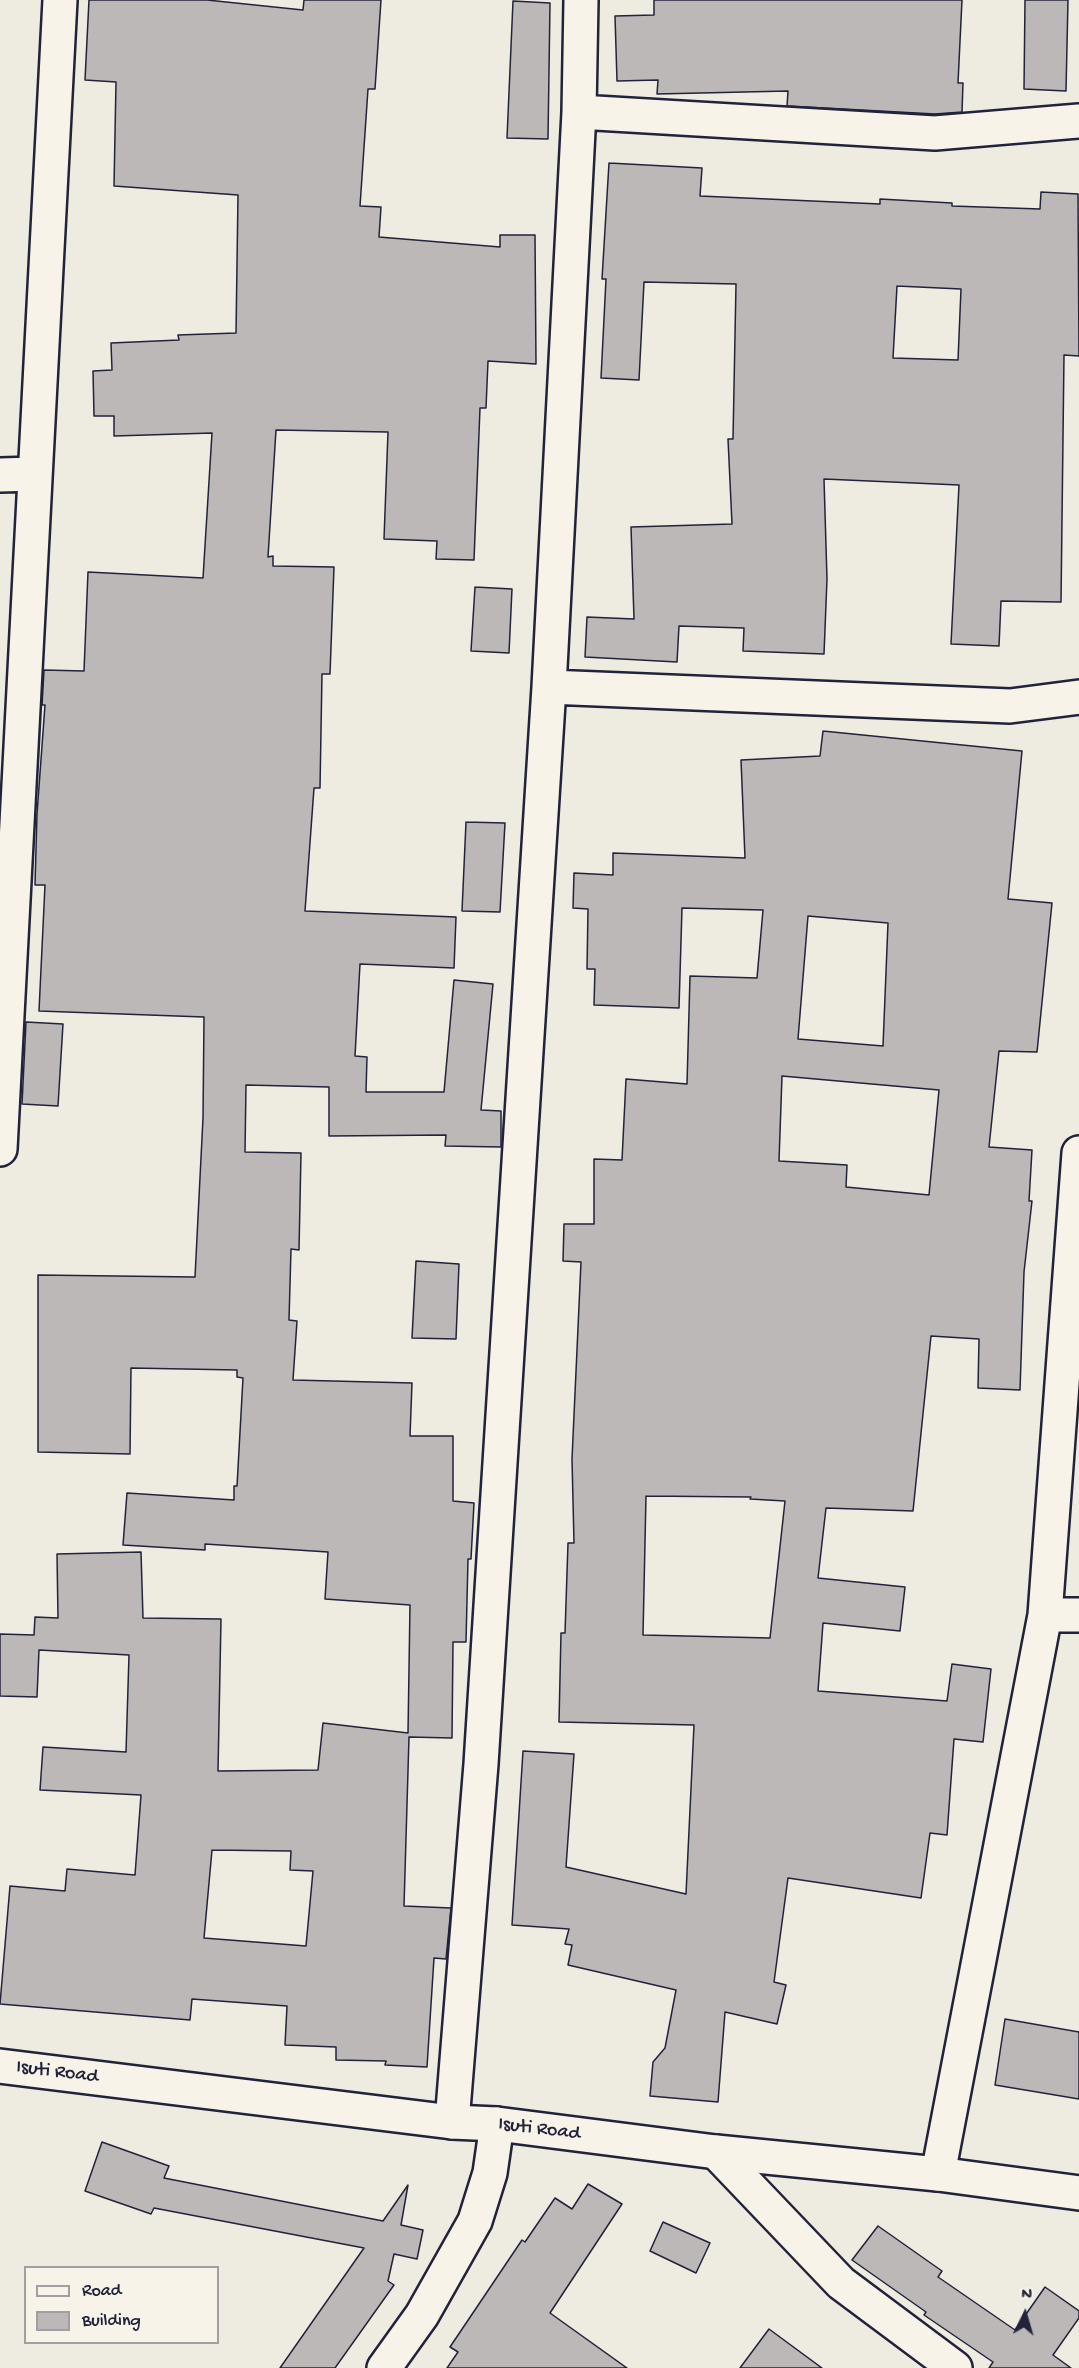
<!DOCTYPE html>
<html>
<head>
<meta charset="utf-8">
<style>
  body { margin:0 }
  #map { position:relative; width:1079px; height:2368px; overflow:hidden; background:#eeebe1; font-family:"Gochi Hand",sans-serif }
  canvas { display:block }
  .legend { position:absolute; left:24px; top:2266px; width:195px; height:78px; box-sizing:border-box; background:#f7f3e8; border:2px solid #a29fa3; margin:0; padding:8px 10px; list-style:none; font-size:18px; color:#22223b }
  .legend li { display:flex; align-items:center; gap:12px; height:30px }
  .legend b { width:30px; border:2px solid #a29fa3 }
  .north { position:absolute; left:995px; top:2284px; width:60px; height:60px; -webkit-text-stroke:4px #f7f3e8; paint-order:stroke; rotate:5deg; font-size:16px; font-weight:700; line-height:24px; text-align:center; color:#22223b }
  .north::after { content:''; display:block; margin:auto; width:21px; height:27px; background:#22223b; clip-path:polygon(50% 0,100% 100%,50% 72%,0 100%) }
</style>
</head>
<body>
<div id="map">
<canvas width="1079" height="2368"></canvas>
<ul class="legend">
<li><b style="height:8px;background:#f7f3e8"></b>Road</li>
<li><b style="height:16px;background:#bbb8b7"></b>Building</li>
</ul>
<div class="north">N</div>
</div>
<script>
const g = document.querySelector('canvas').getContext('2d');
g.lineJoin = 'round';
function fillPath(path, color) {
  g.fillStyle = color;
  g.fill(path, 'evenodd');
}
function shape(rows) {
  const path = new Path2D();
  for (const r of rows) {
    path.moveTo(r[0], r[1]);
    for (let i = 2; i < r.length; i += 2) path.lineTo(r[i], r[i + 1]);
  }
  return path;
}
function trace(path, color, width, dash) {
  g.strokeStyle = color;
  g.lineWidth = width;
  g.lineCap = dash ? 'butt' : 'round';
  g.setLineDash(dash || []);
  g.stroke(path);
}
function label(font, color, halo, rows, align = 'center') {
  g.font = font + ' "Gochi Hand",sans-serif';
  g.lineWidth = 5;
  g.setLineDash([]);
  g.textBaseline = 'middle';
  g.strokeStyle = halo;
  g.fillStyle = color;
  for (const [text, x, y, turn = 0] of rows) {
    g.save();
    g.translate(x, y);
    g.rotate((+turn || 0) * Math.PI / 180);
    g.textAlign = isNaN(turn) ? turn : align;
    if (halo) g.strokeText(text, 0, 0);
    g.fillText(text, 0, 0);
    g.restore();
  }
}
const building = shape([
  [89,0,207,0,303,10,304,0,381,0,375,89,368,89,360,206,381,207,379,237,500,247,500,235,535,235,536,364,488,361,486,408,480,408,474,560,436,559,437,541,384,539,388,432,276,430,268,557,273,556,273,566,334,567,330,674,322,674,320,788,314,788,305,911,456,917,454,968,360,964,355,1056,367,1057,366,1092,444,1092,454,980,493,984,481,1110,501,1111,501,1147,445,1146,446,1135,329,1136,329,1087,246,1085,245,1152,301,1153,299,1250,291,1249,289,1320,297,1321,293,1380,412,1383,410,1436,453,1436,453,1501,474,1503,471,1559,468,1559,466,1642,453,1642,452,1738,409,1737,404,1906,451,1908,446,1959,434,1958,427,2067,385,2065,386,2061,336,2060,336,2047,285,2045,287,2006,192,1999,190,2020,0,2004,10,1886,65,1891,67,1869,135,1875,141,1795,40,1790,43,1747,126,1752,129,1655,39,1650,37,1697,0,1696,0,1634,34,1635,35,1617,58,1618,57,1554,141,1552,143,1618,221,1619,218,1771,318,1770,323,1723,408,1733,410,1605,325,1599,328,1552,205,1544,205,1550,123,1545,127,1493,234,1500,234,1486,237,1486,243,1378,237,1377,237,1370,131,1368,130,1454,38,1452,38,1275,195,1277,203,1118,204,1017,39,1011,45,885,35,885,37,814,45,705,42,705,44,670,84,671,88,572,203,578,212,433,114,436,114,416,94,416,93,371,112,370,111,343,179,340,178,335,236,333,238,195,114,186,116,82,85,80,89,0],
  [212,1850,291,1851,290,1870,313,1871,306,1946,204,1938,212,1850],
  [654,0,962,0,958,83,963,83,962,112,935,114,787,106,788,91,657,94,658,80,617,81,615,16,654,15,654,0],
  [1025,0,1068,0,1066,91,1024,89,1025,0],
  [513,1,550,3,548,139,507,138,513,1],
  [609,163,702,168,700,196,880,204,880,199,952,203,952,206,1040,209,1041,192,1078,194,1079,356,1064,355,1061,602,1001,601,999,646,951,644,959,485,824,479,827,579,824,654,743,651,744,628,679,626,677,662,585,657,587,617,634,619,631,527,732,524,728,439,733,439,736,284,644,282,639,380,601,378,606,279,602,279,609,163],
  [897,286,961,289,958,360,893,358,897,286],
  [475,587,512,589,509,653,471,651,475,587],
  [823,731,1022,751,1008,899,1052,903,1037,1052,999,1051,989,1147,1032,1150,1029,1201,1032,1201,1024,1272,1020,1390,978,1388,979,1339,931,1336,913,1511,826,1508,818,1578,905,1587,900,1631,823,1623,818,1691,947,1701,952,1664,991,1669,983,1742,954,1739,947,1835,930,1833,921,1898,788,1878,774,1982,786,1985,777,2024,725,2012,718,2102,650,2096,653,2062,665,2048,676,1990,568,1965,572,1945,565,1944,569,1929,512,1925,523,1751,574,1754,566,1867,686,1894,694,1725,559,1722,561,1633,565,1633,568,1543,574,1543,572,1459,581,1262,563,1261,564,1224,594,1224,594,1159,622,1160,626,1079,687,1084,690,976,757,978,763,910,682,908,679,1008,594,1005,595,969,587,969,588,909,573,908,574,873,613,875,613,853,745,858,741,760,820,756,823,731],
  [808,916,888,923,883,1046,798,1039,808,916],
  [782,1076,939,1090,929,1195,846,1187,847,1165,779,1161,782,1076],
  [646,1496,751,1497,750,1499,785,1501,770,1638,643,1635,646,1496],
  [466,822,505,823,500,912,462,911,466,822],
  [26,1022,63,1024,58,1106,22,1104,26,1022],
  [416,1261,459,1264,456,1339,412,1338,416,1261],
  [1005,2019,1079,2032,1079,2099,995,2085,1005,2019],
  [102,2142,169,2166,164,2178,383,2221,408,2185,401,2225,423,2230,417,2259,394,2254,388,2281,394,2285,335,2368,280,2368,364,2248,154,2208,151,2214,85,2191,102,2142],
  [588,2184,622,2204,550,2313,627,2368,447,2368,458,2352,450,2347,522,2240,525,2242,555,2198,572,2209,588,2184],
  [663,2222,710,2243,696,2273,650,2251,663,2222],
  [878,2226,942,2271,938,2277,1015,2330,1045,2287,1079,2311,1079,2318,1053,2355,1071,2368,989,2368,993,2362,924,2315,926,2312,852,2260,878,2226],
  [769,2329,822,2368,740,2368,769,2329]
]);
fillPath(building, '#bbb8b7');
trace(building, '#22223b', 1.5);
const minor = shape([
  [579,112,935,133,1079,121],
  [0,475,34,474],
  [549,687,1010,706,1079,697],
  [0,1149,60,0],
  [1045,1615,1079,1615],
  [452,2122,481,1764,549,687,579,112,581,0],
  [716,2152,841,2283,955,2368],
  [938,2174,1045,1615,1079,1153],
  [384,2368,422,2315,475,2221,490,2173,497,2124]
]);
const tertiary = shape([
  [0,2066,452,2122,497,2124,716,2152,938,2174,1079,2193]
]);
trace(minor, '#22223b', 38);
trace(tertiary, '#22223b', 38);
trace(minor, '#f7f3e8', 33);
trace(tertiary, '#f7f3e8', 33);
label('20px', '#22223b', '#f7f3e8', [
  ["Isuti Road",57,2073,7],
  ["Isuti Road",539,2130,7]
]);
</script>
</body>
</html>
